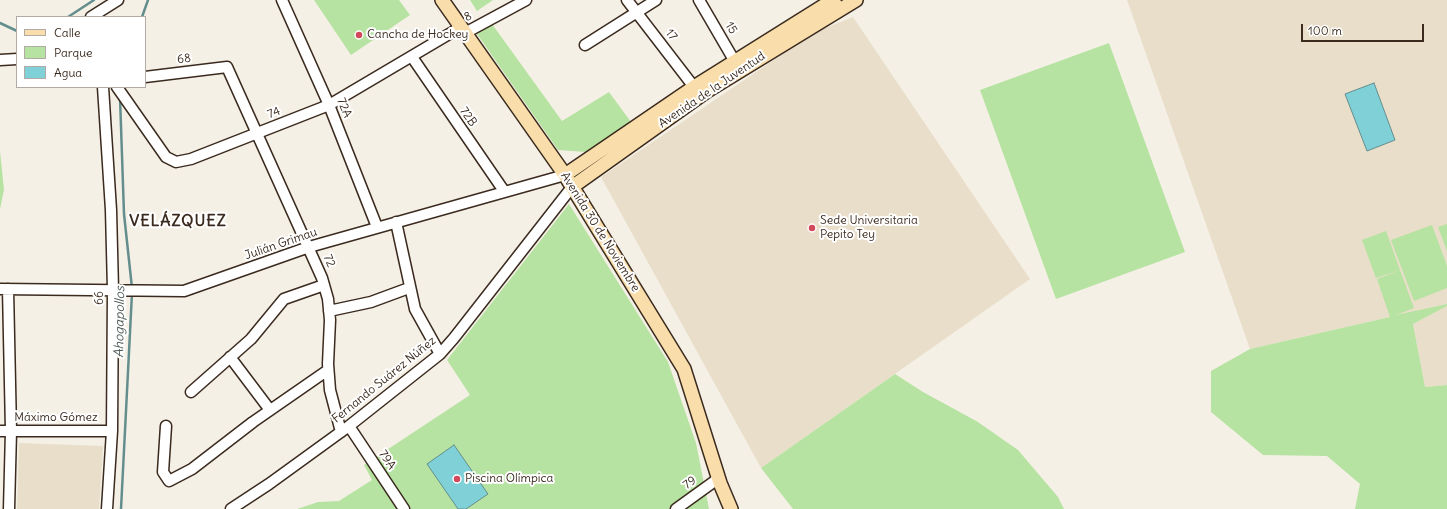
<!DOCTYPE html>
<html>
<head>
<meta charset="utf-8">
<style>
  body { margin:0 }
  #map { position:relative; width:1447px; height:509px; overflow:hidden; background:#f5f0e6; font-family:Delius,sans-serif }
  canvas { display:block }
  .legend { position:absolute; left:16px; top:16px; width:130px; height:72px; box-sizing:border-box; background:#fff; border:1px solid #b1aaa5; margin:0; padding:5px 7px; list-style:none; font-size:12px; color:#3b2a1e }
  .legend li { display:flex; align-items:center; gap:8px; height:20px }
  .legend b { width:20px; border:1px solid #b1aaa5 }
  .scale { position:absolute; left:1301px; top:24px; width:123px; height:18px; box-sizing:border-box; border:2px solid #3b2a1e; border-top:0; padding-left:5px; font-size:12px; line-height:14px; white-space:nowrap; color:#3b2a1e; -webkit-text-stroke:3px #fff; paint-order:stroke }
</style>
</head>
<body>
<div id="map">
<canvas width="1447" height="509"></canvas>
<ul class="legend">
<li><b style="height:5px;background:#f9deab"></b>Calle</li>
<li><b style="height:11px;background:#b6e3a1"></b>Parque</li>
<li><b style="height:11px;background:#7fd1d7"></b>Agua</li>
</ul>
<div class="scale">100 m</div>
</div>
<script>
const g = document.querySelector('canvas').getContext('2d');
g.lineJoin = 'round';
function fillPath(path, color) {
  g.fillStyle = color;
  g.fill(path, 'evenodd');
}
function shape(rows) {
  const path = new Path2D();
  for (const r of rows) {
    path.moveTo(r[0], r[1]);
    for (let i = 2; i < r.length; i += 2) path.lineTo(r[i], r[i + 1]);
  }
  return path;
}
function trace(path, color, width, dash) {
  g.strokeStyle = color;
  g.lineWidth = width;
  g.lineCap = dash ? 'butt' : 'round';
  g.setLineDash(dash || []);
  g.stroke(path);
}
function label(font, color, halo, rows, align = 'center') {
  g.font = font + ' Delius,sans-serif';
  g.lineWidth = 4;
  g.setLineDash([]);
  g.textBaseline = 'middle';
  g.strokeStyle = halo;
  g.fillStyle = color;
  for (const [text, x, y, turn = 0] of rows) {
    g.save();
    g.translate(x, y);
    g.rotate((+turn || 0) * Math.PI / 180);
    g.textAlign = isNaN(turn) ? turn : align;
    if (halo) g.strokeText(text, 0, 0);
    g.fillText(text, 0, 0);
    g.restore();
  }
}
fillPath(shape([
  [1127,0,1447,0,1447,304,1250,349],
  [853,17,1030,279,761,468,601,177,815,32],
  [1447,306,1447,385,1425,387,1413,324],
  [19,443,103,446,99,509,17,509]
]), '#e9dec9');
fillPath(shape([
  [314,0,399,0,410,15,351,55],
  [470,0,493,0,477,11],
  [492,24,562,121,609,92,631,122,586,152,558,150,477,34],
  [1109,43,1185,252,1056,299,980,90],
  [0,151,4,190,0,209],
  [569,204,668,362,696,443,709,509,297,509,318,502,339,501,372,480,364,465,470,395,447,360],
  [1447,224,1447,251,1438,227],
  [1432,225,1447,266,1447,288,1414,301,1391,240],
  [1386,231,1400,270,1376,278,1362,240],
  [1400,270,1414,308,1396,315,1447,304,1447,306,1413,324,1425,387,1447,385,1447,509,1355,509,1360,484,1327,456,1263,455,1211,412,1211,371,1250,349,1390,317,1377,279],
  [895,374,923,392,978,422,1018,450,1058,497,1064,509,793,509,761,468]
]), '#b6e3a1');
const water = shape([
  [1374,83,1395,140,1367,151,1345,94,1374,83],
  [454,445,488,494,466,509,458,509,427,464,454,445]
]);
fillPath(water, '#7fd1d7');
trace(water, '#648e8d', 1);
trace(shape([
  [68,17,94,0],
  [142,17,148,0],
  [0,23,17,31],
  [120,97,124,214,132,288],
  [121,509,132,293]
]), '#648e8d', 2.5);
const minor = shape([
  [282,0,329,105,377,227],
  [627,0,694,87],
  [699,0,738,67],
  [91,17,118,0],
  [465,33,526,0],
  [585,45,656,0],
  [412,57,504,191],
  [0,60,17,59],
  [145,77,227,67,322,278,328,299,330,320,328,364,330,390,341,432],
  [103,87,111,210,113,290,112,431,107,509],
  [117,87,166,157,176,162,191,159,329,105,461,27],
  [396,222,415,309,440,354],
  [0,289,184,291,309,247,565,175],
  [8,289,11,431,9,509],
  [329,311,371,302,409,288],
  [230,357,270,410],
  [191,392,251,339,284,299,324,285],
  [166,426,163,472,169,481,192,469,253,422,328,370],
  [349,426,404,509],
  [0,431,112,431],
  [231,509,269,484,349,426,440,354,454,338,572,187],
  [676,509,719,478]
]);
const major = shape([
  [442,0,565,175,684,369,720,483,731,509],
  [565,175,694,87,833,0,838,10],
  [572,187,707,91,856,0]
]);
trace(minor, '#3b2a1e', 13);
trace(major, '#3b2a1e', 16);
trace(minor, '#fff', 10);
trace(major, '#f9deab', 13);
for (const [x, y, r, color] of [
  [359,35,4,"#d1495b"],
  [812,228,4,"#d1495b"],
  [457,479,4,"#d1495b"]
]) {
  const dot = new Path2D();
  dot.arc(x, y, r, 0, 2 * Math.PI);
  g.fillStyle = color;
  g.fill(dot);
  trace(dot, '#fff', 1.5);
}
label('12px', '#3b2a1e', '#fff', [
  ["8",468,17,-27],
  ["15",731,28,60],
  ["17",671,35,53],
  ["68",184,59,-7],
  ["Avenida de la Juventud",712,90,-34],
  ["72A",344,108,67],
  ["74",274,113,-22],
  ["72B",468,117,56],
  ["Avenida 30 de Noviembre",600,232,58],
  ["Julián Grimau",281,244,-19],
  ["72",329,261,67],
  ["66",100,298,-90],
  ["Fernando Suárez Núñez",384,380,-39],
  ["Máximo Gómez",56,418],
  ["79A",387,460,56],
  ["79",690,483,-36]
]);
label('12px', '#3b2a1e', '#fff', [
  ["Cancha de Hockey",367,35],
  ["Sede Universitaria",820,221],
  ["Pepito Tey",820,235],
  ["Piscina Olímpica",465,479]
], 'left');
label('italic 13px', '#4f5c56', '#fff', [
  ["Ahogapollos",120,322,-89]
]);
g.letterSpacing = '1px';
label('bold 16px', '#3b2a1e', '#fff', [
  ["VELÁZQUEZ",178,221]
]);
g.letterSpacing = '0px';
</script>
</body>
</html>
